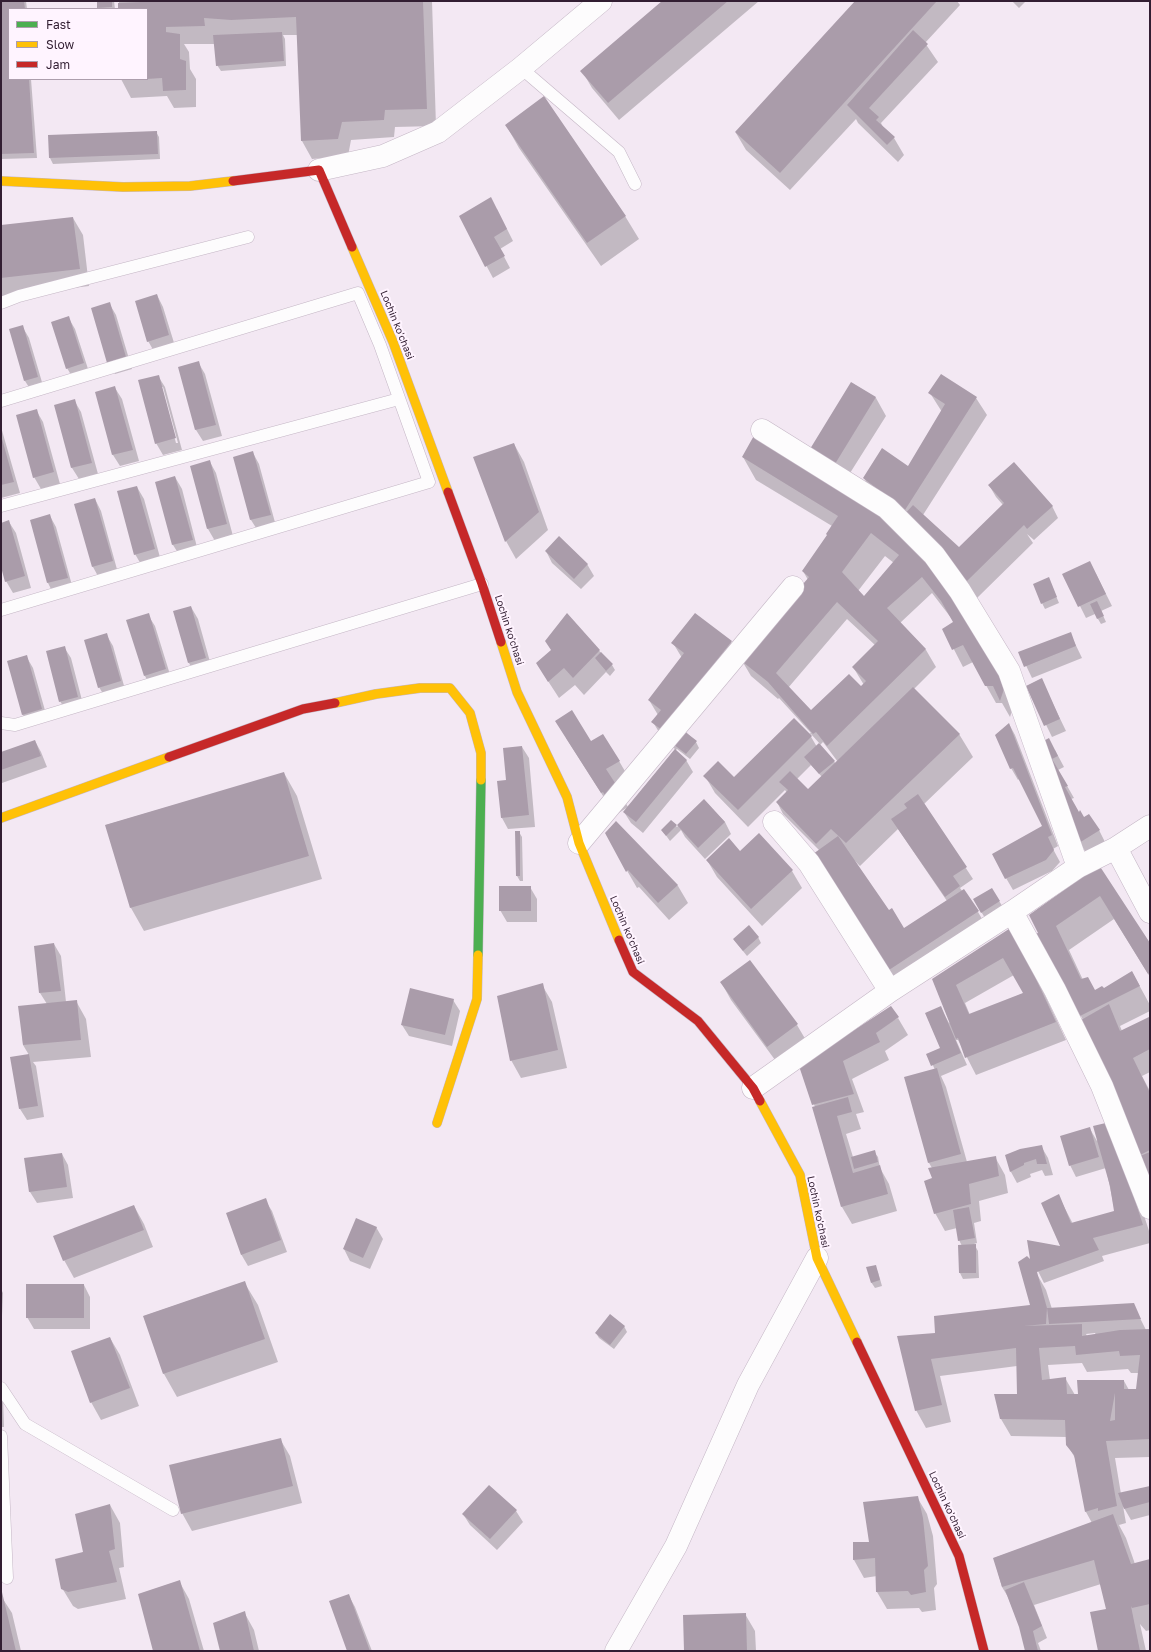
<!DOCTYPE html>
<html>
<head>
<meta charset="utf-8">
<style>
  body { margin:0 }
  #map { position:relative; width:1151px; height:1652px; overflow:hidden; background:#f3e8f3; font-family:"Golos Text",sans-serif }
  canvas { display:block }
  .frame { position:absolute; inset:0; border:2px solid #321e32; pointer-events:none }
  .legend { position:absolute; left:8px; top:8px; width:140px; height:72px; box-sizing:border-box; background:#fff4ff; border:1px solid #ad9ead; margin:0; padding:5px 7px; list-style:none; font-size:12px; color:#321e32 }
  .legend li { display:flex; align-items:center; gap:8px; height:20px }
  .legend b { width:20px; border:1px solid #ad9ead }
</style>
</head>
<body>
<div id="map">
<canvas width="1151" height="1652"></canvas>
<div class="frame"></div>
<ul class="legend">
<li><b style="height:5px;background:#4caf50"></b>Fast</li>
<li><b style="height:5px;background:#ffc107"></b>Slow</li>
<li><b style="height:5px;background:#c62828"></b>Jam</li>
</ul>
</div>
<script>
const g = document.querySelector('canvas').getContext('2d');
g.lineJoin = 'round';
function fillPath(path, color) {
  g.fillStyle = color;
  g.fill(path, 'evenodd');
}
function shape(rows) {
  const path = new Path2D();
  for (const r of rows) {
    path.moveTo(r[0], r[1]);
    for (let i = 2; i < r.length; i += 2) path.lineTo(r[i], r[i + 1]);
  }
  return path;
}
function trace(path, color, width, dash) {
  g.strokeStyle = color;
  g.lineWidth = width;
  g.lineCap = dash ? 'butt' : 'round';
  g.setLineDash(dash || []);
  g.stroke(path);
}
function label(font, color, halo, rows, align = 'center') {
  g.font = font + ' "Golos Text",sans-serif';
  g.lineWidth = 4;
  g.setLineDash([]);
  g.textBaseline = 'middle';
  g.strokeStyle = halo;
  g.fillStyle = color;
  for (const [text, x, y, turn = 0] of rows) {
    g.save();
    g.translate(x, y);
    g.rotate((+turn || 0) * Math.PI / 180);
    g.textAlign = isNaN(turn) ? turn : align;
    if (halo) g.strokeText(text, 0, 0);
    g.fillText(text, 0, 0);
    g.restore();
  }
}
fillPath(shape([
  [1,1,26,1,27,9,9,9,9,79,31,79,37,158,1,159],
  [98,1,114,1,115,9,99,9],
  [119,1,432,1,436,126,395,127,394,137,351,140,348,156,312,159,302,141,298,35,283,35,285,39,286,66,221,71,217,65,215,44,184,44,189,52,190,69,196,79,196,107,174,108,167,96,131,98,121,79,147,79,147,9,119,9],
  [664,1,759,1,619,120,592,88,582,71],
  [856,1,957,1,960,5,925,43,938,62,881,123,884,129,894,138,904,155,898,162,858,123,856,119,790,190,746,150,736,133],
  [1012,1,1026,1,1019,8],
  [506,125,625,216,639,239,601,266,519,148],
  [156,132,159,137,160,159,53,164,50,158,49,136],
  [497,209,513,241,500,249,510,268,493,278,460,217],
  [73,218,83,235,89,286,1,297,1,226],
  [157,295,163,307,175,346,155,353,148,341],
  [109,303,116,315,132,369,115,374,108,362],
  [68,317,75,329,90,375,74,380,67,368],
  [22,326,29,338,44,389,32,392,25,381],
  [198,362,205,374,222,436,203,441,196,430,180,367],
  [158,376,165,387,182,450,163,455,156,443],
  [161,387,163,387,178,443,176,443],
  [852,383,876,398,886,416,845,481,821,466],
  [115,388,122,399,139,461,120,466,113,455,96,393],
  [930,393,976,398,987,415,923,515,959,548,1003,505,996,497,989,485,1052,506,1058,518,1034,540,1027,534,1033,543,977,598,874,496,864,478,909,468,942,412],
  [74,400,81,412,98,474,79,479,72,468,55,406],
  [36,410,43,422,60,484,41,489,34,477],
  [1,427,20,493,1,498],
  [757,434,885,511,1015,702,1010,717,1002,703,996,703,973,662,963,667,944,630,955,623,932,593,900,623,926,650,936,667,914,689,959,734,973,757,924,804,973,879,960,888,978,912,988,929,900,987,819,850,783,814,777,802,787,793,785,790,748,827,715,793,705,776,734,779,811,733,779,698,778,699,751,676,741,659,685,731,696,742,699,748,690,759,677,749,675,751,686,760,693,772,643,833,631,823,624,812,675,749,663,739,653,722,658,715,649,700,682,658,673,643,731,642,741,659,808,580,803,571,828,536,832,526,756,480,743,457],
  [885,556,894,563,864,597,858,591],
  [847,619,875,645,853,667,864,685,811,712,788,688],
  [811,734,820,744,817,747,810,735],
  [823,742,838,762,836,764,820,745],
  [811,765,822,777,808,790,797,779],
  [898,829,947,901,904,930,889,912,854,860,860,866],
  [514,444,524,462,548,530,516,559,506,541,475,458],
  [253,453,259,464,276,526,258,531,251,520,234,458],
  [210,462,216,473,233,536,215,541,208,529,191,467],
  [175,477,182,489,198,551,180,556,173,545,156,483],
  [137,487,144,499,161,561,142,566,135,554],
  [95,499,101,511,118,573,99,578,93,567],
  [50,516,56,527,73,589,54,595,48,583,31,520],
  [9,522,16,533,31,588,13,593,6,581,1,564,1,524],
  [546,551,587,564,594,576,581,589,552,563],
  [1064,574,1096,574,1112,606,1101,611,1106,622,1101,624,1095,614,1086,618],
  [1051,584,1059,603,1045,609,1042,603],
  [191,607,198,619,212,669,195,674,189,663],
  [148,615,155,626,172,681,151,687,145,676],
  [567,615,612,665,615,670,610,676,606,672,584,695,575,685,559,698,548,681],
  [1070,633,1082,658,1032,678,1020,653],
  [106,634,113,646,126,693,106,699,99,687],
  [64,647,71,658,84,708,67,713,60,701],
  [26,656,33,668,48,721,30,726,23,715,8,661],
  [1041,679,1066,731,1052,737,1027,686],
  [1009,724,1015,735,1058,846,1053,849,1060,862,1052,871,1013,890,1006,878,1044,826,1019,779,1018,780,1011,768],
  [566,738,591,743,619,761,629,778,616,787,628,807,617,814,612,810],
  [35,741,41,752,47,767,2,783,1,753],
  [1038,745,1055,750,1064,767,1058,770,1074,798,1071,799,1079,813,1099,830,1105,842,1086,853,1073,830],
  [522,747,529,758,535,827,508,829,502,818,507,781],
  [284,773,297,796,322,879,144,931,131,908,106,825],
  [704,800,725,822,731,834,705,859,685,837,681,830,670,841,662,830,671,821,677,827],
  [616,823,678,886,688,903,669,920,639,887,637,888,606,834],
  [519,832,522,837,523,881,520,881,517,876],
  [707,860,792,871,802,888,762,926,717,877],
  [1098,866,1150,945,1150,977,1114,919,1069,950,1083,980,1095,991,1103,990,1132,972,1150,1005,1150,1011,1120,1026,1122,1031,1150,1022,1150,1072,1142,1076,1150,1091,1150,1177,1108,1084,1083,1020,1056,968,1035,936],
  [530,887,537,899,537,922,507,922,500,910],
  [991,889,1003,907,985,918,974,900],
  [758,937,761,943,747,956,734,940],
  [54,944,61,956,66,1002,76,1001,86,1019,91,1057,33,1062,36,1066,44,1117,27,1120,20,1109,29,1055,23,1045,20,1007,47,1004,40,993,35,947],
  [1022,946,1066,1040,976,1075,958,1040,956,1040,967,1065,941,1076,946,1087,967,1162,995,1157,1005,1175,1008,1193,979,1201,981,1221,974,1223,977,1243,974,1244,978,1251,979,1278,963,1279,960,1273,959,1246,962,1246,959,1240,957,1228,945,1231,935,1213,932,1168,929,1163,905,1078,935,1070,928,1054,941,1049,940,1007,949,1023,950,1022,933,980],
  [1014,975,1024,993,970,1015,965,1003],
  [750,961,797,1025,807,1042,778,1064,731,1000,721,982],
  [542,985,552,1002,567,1068,521,1078,511,1060],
  [453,1000,460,1011,452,1046,409,1036,402,1025],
  [898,1018,908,1035,885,1051,889,1060,852,1079,864,1112,856,1114,861,1129,846,1134,853,1157,874,1152,878,1157,880,1168,889,1184,897,1211,852,1224,842,1207,813,1108,815,1107,800,1066],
  [1090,1129,1097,1141,1120,1141,1150,1234,1150,1243,1102,1256,1104,1261,1044,1283,1038,1271,1062,1248,1058,1195,1073,1224,1115,1212,1106,1168,1076,1177,1070,1165],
  [1041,1146,1048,1158,1053,1175,1045,1176,1042,1170,1030,1174,1031,1177,1017,1183,1011,1172,1006,1156],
  [62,1154,68,1165,73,1198,37,1203,30,1192,25,1159],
  [265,1200,272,1211,287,1252,248,1266,241,1254],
  [134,1206,144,1224,153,1247,74,1278,64,1260],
  [376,1227,383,1239,370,1269,350,1261,344,1249],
  [1027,1257,1046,1290,1052,1309,1133,1304,1146,1330,1150,1330,1150,1457,1115,1458,1121,1494,1150,1487,1150,1515,1131,1520,1123,1506,1126,1523,1119,1525,1126,1538,1135,1564,1150,1561,1150,1630,1146,1631,1140,1624,1146,1651,1099,1651,1107,1609,1101,1584,1034,1605,1047,1638,1038,1643,1041,1651,1026,1651,1020,1627,1008,1597,1002,1587,994,1558,1092,1523,1086,1512,1075,1458,1067,1444,1067,1437,1011,1436,1001,1419,1018,1395,1017,1366,940,1376,951,1422,926,1428,916,1410,936,1334,1032,1306],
  [1095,1333,1096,1335,1087,1336,1086,1334],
  [1082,1363,1087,1372,1128,1369,1131,1373,1139,1373,1137,1390,1129,1390,1124,1381,1075,1395,1065,1378,1050,1380,1048,1365],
  [875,1266,878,1272,882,1286,875,1288,871,1282],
  [244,1282,258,1305,278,1362,177,1397,164,1374,144,1316],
  [84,1285,90,1297,90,1329,34,1329,27,1317],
  [1,1289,3,1293,2,1316,1,1316],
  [624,1326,627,1332,614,1349,599,1338,596,1333],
  [110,1338,120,1355,139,1406,101,1420,91,1402],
  [1,1392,3,1396,4,1427,1,1427],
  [280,1439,290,1456,302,1503,192,1531,182,1513],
  [917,1497,927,1514,933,1536,937,1584,934,1588,936,1610,922,1612,919,1608,887,1609,877,1592,877,1576,864,1578,854,1560,854,1543,870,1544],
  [110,1505,120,1523,124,1567,119,1568,126,1599,78,1609,73,1606,62,1588],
  [516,1511,523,1522,497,1550,470,1525,463,1514],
  [179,1581,189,1599,204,1651,154,1651],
  [1,1596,12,1613,21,1651,1,1651],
  [349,1596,355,1607,372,1651,349,1651],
  [244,1612,254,1630,259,1651,221,1651],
  [745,1614,755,1631,756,1651,685,1651]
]), '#0003');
fillPath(shape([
  [1,1,24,1,25,9,9,9,9,79,29,79,34,153,1,154],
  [97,1,112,1,112,7,97,8],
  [163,1,423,1,427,109,385,110,384,120,342,122,338,139,301,141,296,17,231,20,204,18,205,26,166,27,166,32,180,34,180,59,186,61,186,90,163,91,162,78,147,79,147,9,118,9,118,3],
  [662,1,728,1,608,103,580,71],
  [855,1,937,1,780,173,735,132],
  [913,30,928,44,869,108,879,117,876,120,895,137,887,145,847,105],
  [282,32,284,61,216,66,213,35],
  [544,96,626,216,587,243,505,125],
  [157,131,158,154,49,158,48,135],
  [491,197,507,229,494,237,505,256,485,267,459,216],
  [73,217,80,269,1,278,1,225],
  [157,294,169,335,147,342,135,301],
  [110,302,126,357,107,363,91,308],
  [69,316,84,363,66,369,51,322],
  [23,325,38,377,24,381,9,329],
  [199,361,216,425,195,430,178,367],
  [941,374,977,397,905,510,863,478,882,448,908,466,945,404,928,393],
  [159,375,176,438,155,444,138,380],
  [851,382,876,397,835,464,810,449],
  [115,386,133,450,112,455,95,392],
  [75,399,92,463,71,468,54,405],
  [37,409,54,472,33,478,16,415],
  [756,432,885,511,937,564,1006,683,1000,701,993,686,985,686,963,645,952,650,942,629,953,622,941,601,922,577,887,608,926,649,827,746,816,732,813,734,768,682,739,659,809,577,802,571,827,535,826,534,838,516,742,457],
  [871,533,899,555,864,596,842,572],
  [837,602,878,641,852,667,866,681,861,686,849,674,811,710,776,673],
  [1,435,14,482,1,485],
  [514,443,539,512,505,542,473,457],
  [253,451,271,515,250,520,233,457],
  [210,460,227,524,207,529,190,466],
  [1014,462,1053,506,1027,529,1024,525,967,581,901,518,913,505,959,547,1004,503,988,485],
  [175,476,193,540,172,545,155,482],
  [137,486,155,549,134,555,117,491],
  [95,498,113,561,92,567,74,504],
  [50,514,68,578,47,583,30,520],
  [9,520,25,576,5,582,1,567,1,523],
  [559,536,588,564,574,579,545,551],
  [1090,561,1106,594,1078,607,1062,574],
  [1049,577,1057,597,1041,604,1033,584],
  [1097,601,1104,616,1097,619,1090,604],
  [191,606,206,658,188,663,173,611],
  [149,613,166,669,144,676,126,620],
  [567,613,600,650,573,678,564,668,548,682,536,663,551,650,545,641],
  [695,613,732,641,674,715,666,733,651,722,661,710,648,700,684,653,671,643],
  [1071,632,1076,646,1024,667,1018,652],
  [107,633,121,681,98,688,84,640],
  [65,646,78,697,59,702,46,651],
  [601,652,613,664,606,671,595,658],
  [27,655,42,709,22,715,7,661],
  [1042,678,1060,719,1044,726,1026,686],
  [913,687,960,734,846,843,831,829,816,844,776,802,788,790,779,782,790,771,808,789],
  [572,710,591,741,603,734,620,761,606,769,619,789,606,797,603,792,601,793,555,721],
  [794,718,812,736,738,810,703,776,718,761,734,777],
  [1009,723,1052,835,1048,837,1054,850,1046,860,1005,879,992,854,1042,826,1013,768,1010,769,995,735],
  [684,731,697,741,686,754,673,744],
  [1049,738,1058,756,1052,759,1068,786,1065,787,1079,812,1080,810,1084,817,1089,814,1100,830,1079,843,1036,745],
  [35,740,41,756,1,770,1,752],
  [819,743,835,761,819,774,804,757],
  [522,746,529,815,501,818,497,781,506,780,503,748],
  [675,749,687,760,636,822,623,812],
  [284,772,309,856,130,908,105,825],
  [918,794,967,867,953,876,960,886,945,897,891,819,907,808,904,804],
  [704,799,725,822,698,848,677,825],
  [671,820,677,825,666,836,661,830],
  [616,821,678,885,658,903,628,870,626,872,605,833],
  [515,831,520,831,520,876,516,876],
  [759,833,793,870,751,909,706,860,729,838,740,851],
  [838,836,889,910,892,908,904,928,964,889,979,911,889,970,813,854],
  [1099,865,1150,943,1150,972,1148,974,1100,896,1056,926,1081,979,1088,977,1095,990,1102,986,1104,988,1132,971,1140,986,1080,1016,1043,945,1040,947,1034,935,1038,933,1029,915],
  [499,886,531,886,531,911,499,911],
  [992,888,1000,901,981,913,973,899],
  [749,925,759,937,743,951,733,939],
  [1012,927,1056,1022,965,1058,958,1038,956,1039,932,979],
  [1003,958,1023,993,969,1014,956,985],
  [54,943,61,991,39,993,34,946],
  [750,960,798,1024,767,1047,720,982],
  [543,983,558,1050,510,1061,497,996],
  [410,988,454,999,445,1035,401,1025],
  [77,1000,81,1040,23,1045,18,1006],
  [1109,1004,1120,1031,1149,1017,1150,1021,1150,1049,1133,1058,1150,1093,1150,1150,1140,1155,1081,1020],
  [891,1006,899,1017,876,1033,880,1042,843,1061,854,1094,812,1105,799,1066],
  [941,1006,961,1053,931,1066,926,1054,940,1048,925,1013],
  [29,1054,38,1106,19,1109,10,1057],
  [937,1068,961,1154,928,1163,904,1077],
  [848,1097,852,1112,837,1116,853,1173,880,1165,888,1194,841,1207,812,1107],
  [1110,1122,1143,1225,1093,1238,1099,1250,1037,1272,1047,1308,1046,1324,1024,1326,1082,1324,1082,1336,1120,1330,1150,1329,1150,1439,1106,1441,1117,1506,1098,1511,1098,1508,1085,1512,1074,1455,1066,1445,1065,1420,1000,1419,994,1394,1017,1394,1016,1348,931,1359,942,1405,915,1411,897,1336,935,1333,934,1316,1030,1305,1018,1262,1027,1256,1030,1259,1027,1240,1060,1246,1041,1203,1059,1194,1071,1223,1114,1211,1110,1186,1093,1126],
  [1075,1346,1076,1355,1119,1351,1120,1356,1140,1355,1136,1389,1124,1389,1124,1380,1077,1380,1078,1394,1067,1394,1066,1377,1042,1380,1039,1348],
  [1115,1393,1115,1420,1110,1421],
  [1090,1127,1099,1157,1069,1166,1060,1136],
  [1042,1145,1047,1164,1037,1164,1036,1159,1024,1163,1024,1165,1010,1172,1005,1155,1020,1149],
  [875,1150,878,1162,854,1169,851,1157],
  [1150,1152,1150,1179,1140,1156],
  [62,1153,67,1187,29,1192,24,1158],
  [996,1156,999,1176,969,1184,971,1204,934,1214,924,1181,932,1178,928,1168],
  [266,1198,281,1240,241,1255,226,1213],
  [134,1205,144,1230,63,1261,53,1236],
  [969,1207,975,1238,958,1241,953,1210],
  [356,1218,377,1227,363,1258,343,1249],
  [976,1244,976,1273,959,1273,958,1245],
  [876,1265,880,1280,871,1283,866,1267],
  [245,1281,265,1339,163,1374,143,1316],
  [26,1284,84,1284,84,1318,26,1318],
  [1134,1303,1141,1319,1049,1324,1047,1308],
  [610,1314,625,1326,610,1345,595,1333],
  [110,1337,130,1388,90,1403,71,1351],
  [281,1438,293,1486,181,1514,169,1465],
  [489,1485,517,1510,490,1539,462,1514],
  [1150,1486,1150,1502,1124,1509,1118,1493],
  [918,1496,923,1518,928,1566,924,1570,926,1592,911,1595,908,1591,876,1592,875,1558,853,1560,853,1542,869,1542,863,1502],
  [110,1504,115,1549,109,1551,117,1582,68,1592,61,1589,55,1559,83,1552,75,1514],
  [1113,1514,1131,1564,1150,1559,1150,1604,1132,1608,1131,1606,1140,1651,1098,1651,1090,1612,1106,1609,1094,1560,1002,1587,993,1558],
  [180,1580,200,1651,153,1651,138,1594],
  [1024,1582,1042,1626,1033,1631,1038,1651,1025,1651,1019,1627,1005,1590],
  [2,1592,16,1651,1,1651],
  [349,1594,370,1651,347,1651,329,1601],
  [245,1611,254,1651,220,1651,213,1623],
  [746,1613,747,1651,684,1651,683,1615]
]), '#aa9caa');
const lane = shape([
  [521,68,619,152,635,184],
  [1,303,19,296,248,237],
  [1,401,358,293,380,345,429,482,1,610],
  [1,506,399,399],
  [1,723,15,725,482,584],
  [1,1388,25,1424,173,1510],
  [1,1436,7,1578]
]);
const street = shape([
  [319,170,383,156,438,132,521,68,601,1],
  [762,430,887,508,934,555,960,591,1009,671,1078,867],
  [774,822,809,863,890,991],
  [579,843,793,587],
  [1116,848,1150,912],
  [1012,912,1055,990,1102,1086,1150,1208],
  [753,1088,890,991,1012,912,1078,867,1116,848,1150,826],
  [616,1651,676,1546,748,1385,817,1258]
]);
const fast = shape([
  [478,955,481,780]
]);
const slow = shape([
  [1,181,123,187,190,186,233,181],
  [352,247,393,342,448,492],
  [501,642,517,692,567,797,579,843,619,940],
  [335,703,376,694,420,688,450,688,470,713,481,753,481,780],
  [1,818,169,757],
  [760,1101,800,1175,817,1258,857,1342],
  [437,1123,477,999,478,955]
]);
const jam = shape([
  [233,181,319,170,352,247],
  [448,492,482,584,501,642],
  [169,757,303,709,335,703],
  [619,940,633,972,698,1021,753,1088,760,1101],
  [857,1342,959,1556,984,1651]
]);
trace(lane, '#c4b6c5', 13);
trace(street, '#c4b6c5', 23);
trace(fast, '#c4b6c5', 10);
trace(slow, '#c4b6c5', 10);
trace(jam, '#c4b6c5', 10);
trace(lane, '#fdfcfd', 12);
trace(street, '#fdfcfd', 22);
trace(fast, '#4caf50', 9);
trace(slow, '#ffc107', 9);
trace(jam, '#c62828', 9);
label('10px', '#321e32', '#fff4ff', [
  ["Lochin ko'chasi",397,325,68],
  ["Lochin ko'chasi",509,630,72],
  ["Lochin ko'chasi",627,930,67],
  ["Lochin ko'chasi",818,1212,78],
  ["Lochin ko'chasi",947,1505,65]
]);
</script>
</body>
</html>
